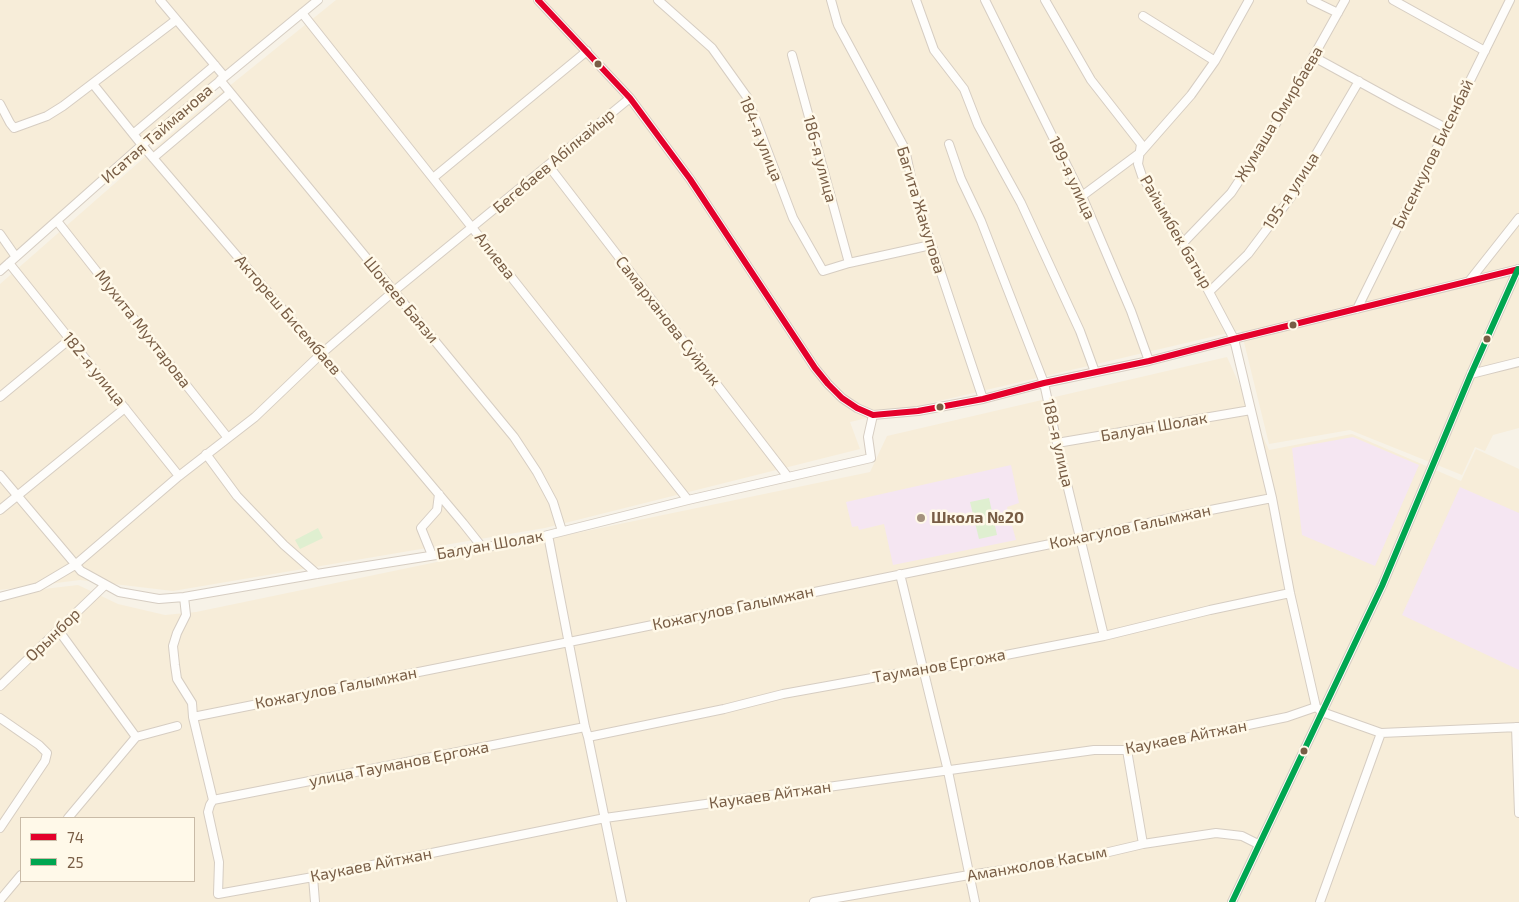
<!DOCTYPE html>
<html>
<head>
<meta charset="utf-8">
<style>
  body { margin:0 }
  #map { position:relative; width:1519px; height:902px; overflow:hidden; background:#f7f2e7; font-family:"Exo 2",sans-serif }
  canvas { display:block }
  .legend { position:absolute; left:20px; top:817px; width:175px; height:65px; box-sizing:border-box; background:#fff9e9; border:1px solid #c9bba7; margin:0; padding:6px 9px; list-style:none; font-size:15px; color:#785d45 }
  .legend li { display:flex; align-items:center; gap:10px; height:25px }
  .legend b { width:25px; border:1px solid #c9bba7 }
</style>
</head>
<body>
<div id="map">
<canvas width="1519" height="902"></canvas>
<ul class="legend">
<li><b style="height:6px;background:#e4002b"></b>74</li>
<li><b style="height:6px;background:#00a651"></b>25</li>
</ul>
</div>
<script>
const g = document.querySelector('canvas').getContext('2d');
g.lineJoin = 'round';
function fillPath(path, color) {
  g.fillStyle = color;
  g.fill(path, 'evenodd');
}
function shape(rows) {
  const path = new Path2D();
  for (const r of rows) {
    path.moveTo(r[0], r[1]);
    for (let i = 2; i < r.length; i += 2) path.lineTo(r[i], r[i + 1]);
  }
  return path;
}
function trace(path, color, width, dash) {
  g.strokeStyle = color;
  g.lineWidth = width;
  g.lineCap = dash ? 'butt' : 'round';
  g.setLineDash(dash || []);
  g.stroke(path);
}
function label(font, color, halo, rows, align = 'center') {
  g.font = font + ' "Exo 2",sans-serif';
  g.lineWidth = 5;
  g.setLineDash([]);
  g.textBaseline = 'middle';
  g.strokeStyle = halo;
  g.fillStyle = color;
  for (const [text, x, y, turn = 0] of rows) {
    g.save();
    g.translate(x, y);
    g.rotate((+turn || 0) * Math.PI / 180);
    g.textAlign = isNaN(turn) ? turn : align;
    if (halo) g.strokeText(text, 0, 0);
    g.fillText(text, 0, 0);
    g.restore();
  }
}
fillPath(shape([
  [0,0,314,0,0,270],
  [336,0,1519,0,1519,428,1493,435,1485,451,1475,447,1462,475,1350,430,1269,444,1241,330,850,422,860,449,545,528,173,591,80,580,0,590,0,284,186,121],
  [1227,357,1269,450,1352,434,1461,481,1476,449,1519,469,1519,902,0,902,0,594,78,585,118,604,165,615,196,612,870,472,887,436],
  [21,818,194,818,194,881,21,881]
]), '#f7edd9');
fillPath(shape([
  [1353,437,1419,465,1375,566,1302,535,1292,448],
  [1011,465,1019,503,1007,507,1016,540,893,565,884,524,859,530,858,526,852,527,846,502],
  [1460,487,1519,513,1519,670,1402,615]
]), '#f5e6f2');
fillPath(shape([
  [989,498,997,535,979,539,970,502],
  [318,528,323,538,300,549,295,540]
]), '#dfefd0');
const minor = shape([
  [160,0,224,76],
  [538,0,630,98,690,179,815,368,828,384,842,398,857,408,873,415,918,411,983,399,1044,383,1149,361,1234,339,1519,269],
  [658,0,712,48,747,97,793,218,823,271,849,263,931,245],
  [831,0,838,25,905,149,914,192,983,399],
  [916,0,934,50,964,89,978,125,1021,203,1080,331,1095,372],
  [985,0,1082,196,1131,311,1149,361],
  [1045,0,1091,80,1141,144,1138,164,1142,176,1183,243,1234,339,1272,498,1290,593,1316,707],
  [1311,0,1338,13],
  [1393,0,1485,51],
  [302,13,688,500],
  [1143,16,1215,61],
  [792,55,849,263],
  [1314,57,1398,103,1446,128],
  [220,80,514,437,537,472,553,502,562,531],
  [93,84,142,145,321,354,463,523,482,547],
  [0,104,10,123,14,128,47,116,63,106,176,20],
  [133,134,215,65],
  [949,144,961,179,981,221,1044,383,1057,443,1104,636],
  [153,158,230,93],
  [548,165,788,477],
  [433,178,587,51],
  [1082,196,1141,152,1191,95,1215,61,1249,0],
  [57,221,228,438],
  [0,234,16,257],
  [1183,243,1231,193,1270,134,1345,0],
  [9,263,179,476],
  [0,271,142,145,318,0],
  [1470,280,1519,218],
  [1210,291,1248,254,1291,197,1359,81],
  [1357,309,1510,0],
  [1471,374,1519,362],
  [0,397,70,339],
  [1057,443,1251,410],
  [206,454,237,496,284,545,317,574],
  [0,475,81,571,119,592,159,599,184,597,317,574,524,541,688,500,871,458,868,437,873,415],
  [0,510,125,408],
  [548,535,585,727,588,737,622,902],
  [432,555,421,528,437,510,439,494],
  [900,574,948,771,975,902],
  [0,597,38,587,75,565,179,476,255,417,321,354,394,291,630,98],
  [184,597,186,615,177,633,173,646,175,665,177,679,192,703,193,717,213,800,210,805,208,812,219,862,218,894,313,877,605,818,1094,750,1127,750,1287,717,1316,707,1322,712,1381,733,1519,727],
  [59,631,136,737],
  [0,686,105,585],
  [193,717,569,642,1080,538,1185,515,1272,498],
  [0,718,39,745,47,753,45,761,0,828],
  [1516,727,1519,813],
  [588,737,724,709,783,694,894,674,923,671,1104,636,1210,610,1290,593],
  [1127,750,1143,844],
  [213,800,585,727],
  [68,818,136,737,177,726],
  [313,877,315,902],
  [0,900,21,875],
  [814,902,969,875,1079,859,1143,844,1216,833,1242,836,1258,844],
  [1232,902,1382,586,1471,374,1518,269],
  [1320,902,1381,733]
]);
trace(minor, '#d6cdc2', 10);
trace(minor, '#fefdfb', 8);
trace(shape([
  [538,0,630,98,690,179,815,368,828,384,842,398,857,408,873,415,918,411,983,399,1044,383,1149,361,1234,339,1519,269]
]), '#e4002b', 6);
trace(shape([
  [1232,902,1382,586,1471,374,1518,269]
]), '#00a651', 6);
for (const [x, y, r, color] of [
  [598,64,4.5,"#785d45"],
  [1293,325,4.5,"#785d45"],
  [1487,339,4.5,"#785d45"],
  [940,407,4.5,"#785d45"],
  [921,518,5,"#a4917e"],
  [1304,751,4.5,"#785d45"]
]) {
  const dot = new Path2D();
  dot.arc(x, y, r, 0, 2 * Math.PI);
  g.fillStyle = color;
  g.fill(dot);
  trace(dot, '#fff9e9', 2);
}
label('16px', '#785d45', '#fff9e9', [
  ["Жумаша Омирбаева",1279,114,-59],
  ["Исатая Тайманова",157,134,-41],
  ["184-я улица",761,139,68],
  ["Бисенкулов Бисенбай",1433,154,-64],
  ["186-я улица",820,159,75],
  ["Бегебаев Абілкайыр",554,161,-40],
  ["189-я улица",1072,178,65],
  ["195-я улица",1291,191,-57],
  ["Багита Жакупова",921,210,73],
  ["Райымбек батыр",1176,232,60],
  ["Алиева",495,256,52],
  ["Шокеев Баязи",401,300,50],
  ["Актореш Бисембаев",288,315,49],
  ["Самарханова Суйрик",668,321,52],
  ["Мухита Мухтарова",143,329,52],
  ["182-я улица",94,369,51],
  ["Балуан Шолак",1154,427,-10],
  ["188-я улица",1058,443,77],
  ["Кожагулов Галымжан",1130,527,-12],
  ["Балуан Шолак",490,545,-10],
  ["Кожагулов Галымжан",733,608,-12],
  ["Орынбор",53,635,-44],
  ["Тауманов Ергожа",939,666,-10],
  ["Кожагулов Галымжан",336,688,-11],
  ["Каукаев Айтжан",1186,737,-11],
  ["улица Тауманов Ергожа",399,764,-11],
  ["Каукаев Айтжан",770,795,-8],
  ["Аманжолов Касым",1037,864,-10],
  ["Каукаев Айтжан",371,865,-11]
]);
label('bold 16px', '#785d45', '#fff9e9', [
  ["Школа №20",931,518]
], 'left');
</script>
</body>
</html>
